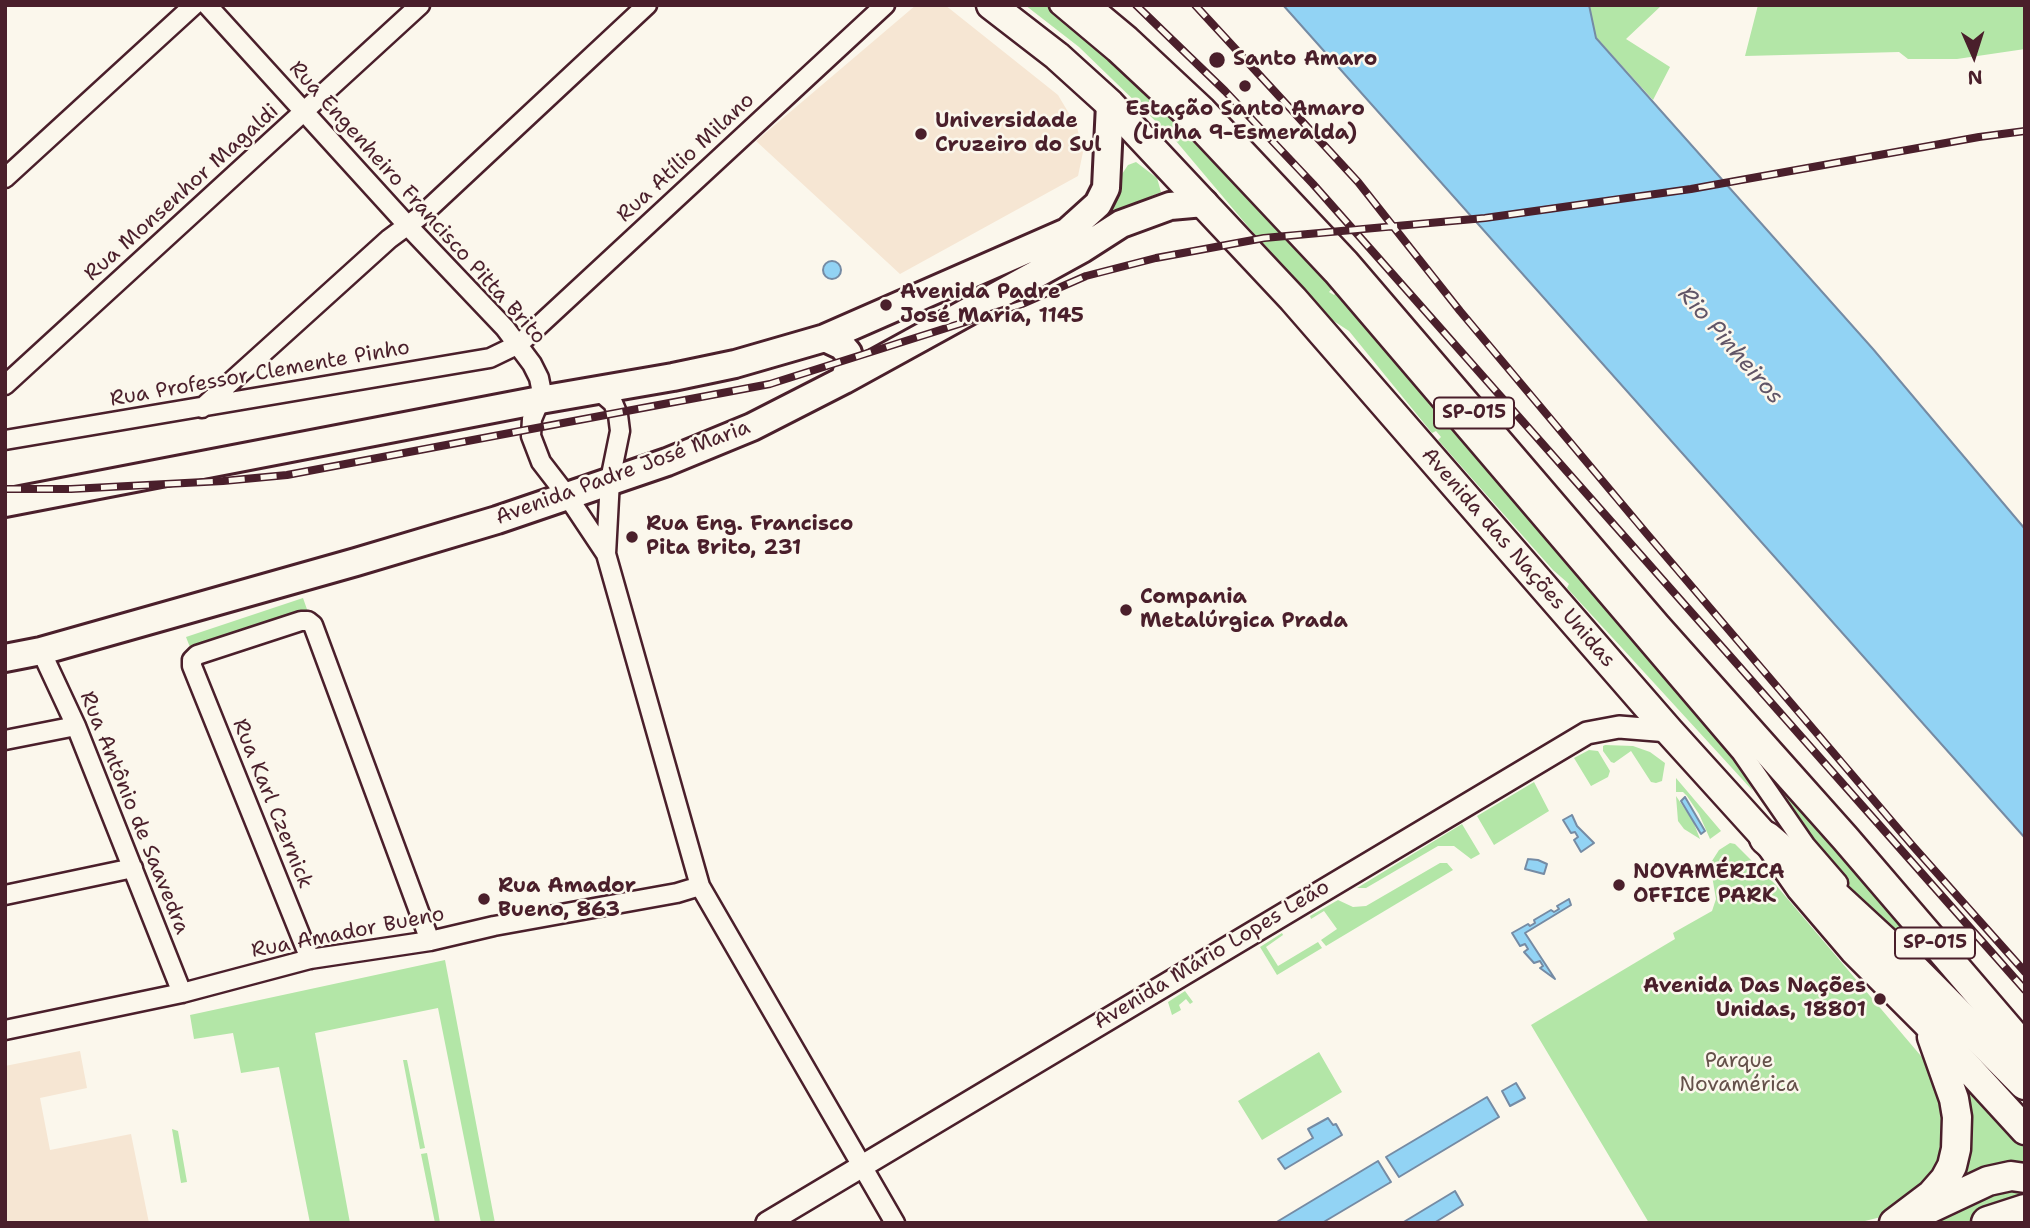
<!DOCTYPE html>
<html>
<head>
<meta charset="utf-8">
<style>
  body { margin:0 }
  #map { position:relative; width:2030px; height:1228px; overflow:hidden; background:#fbf7ec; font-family:"Shantell Sans",sans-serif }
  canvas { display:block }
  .frame { position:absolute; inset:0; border:7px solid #4a1f2b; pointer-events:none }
  .north { position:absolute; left:1939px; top:21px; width:70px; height:70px; -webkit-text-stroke:5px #fbf7ec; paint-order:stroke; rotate:177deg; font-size:19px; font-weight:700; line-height:28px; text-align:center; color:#4a1f2b }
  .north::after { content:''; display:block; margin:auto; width:24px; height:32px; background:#4a1f2b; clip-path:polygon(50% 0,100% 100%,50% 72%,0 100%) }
</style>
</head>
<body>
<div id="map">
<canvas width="2030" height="1228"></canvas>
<div class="frame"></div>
<div class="north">N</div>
</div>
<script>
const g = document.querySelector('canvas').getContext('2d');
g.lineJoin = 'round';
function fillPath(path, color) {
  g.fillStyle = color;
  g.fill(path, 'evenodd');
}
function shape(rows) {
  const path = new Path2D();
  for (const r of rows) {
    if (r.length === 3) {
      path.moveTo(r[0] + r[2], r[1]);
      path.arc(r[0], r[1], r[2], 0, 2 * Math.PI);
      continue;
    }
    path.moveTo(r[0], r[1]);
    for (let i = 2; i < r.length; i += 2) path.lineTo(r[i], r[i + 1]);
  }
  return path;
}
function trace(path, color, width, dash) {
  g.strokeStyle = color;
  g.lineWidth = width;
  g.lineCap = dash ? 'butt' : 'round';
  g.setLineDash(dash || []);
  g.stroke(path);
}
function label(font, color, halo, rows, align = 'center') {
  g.font = font + ' "Shantell Sans",sans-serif';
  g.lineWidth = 5;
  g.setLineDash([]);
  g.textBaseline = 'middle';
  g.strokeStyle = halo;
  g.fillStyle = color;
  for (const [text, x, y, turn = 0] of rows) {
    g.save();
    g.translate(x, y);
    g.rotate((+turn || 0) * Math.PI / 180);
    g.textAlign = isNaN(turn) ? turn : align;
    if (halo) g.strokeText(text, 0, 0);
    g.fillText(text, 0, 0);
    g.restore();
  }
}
fillPath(shape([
  [916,5,945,5,1058,95,1077,127,1083,152,1078,176,900,274,756,141],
  [80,1051,87,1088,40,1098,50,1150,131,1134,149,1223,5,1223,5,1066]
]), '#f6e6d3');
fillPath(shape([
  [1025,5,1056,5,1115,54,1337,283,1329,292,1334,295,1342,286,1689,694,1738,763,1753,791,1567,588,1569,584,1553,570,1438,440,1441,437,1436,431,1432,433,1349,331,1320,312,1176,141,1079,47],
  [1589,5,1662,5,1626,39,1670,67,1653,100,1596,37],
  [1758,5,2025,5,2025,49,1957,59,1908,59,1899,52,1745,56],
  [1136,162,1157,178,1161,192,1131,205,1097,227,1087,227,1128,165],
  [303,598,309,615,193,655,186,637],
  [1732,724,2025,1058,1921,960,1830,868],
  [1605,745,1633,746,1650,752,1665,763,1662,781,1656,783,1651,782,1631,751,1614,763,1611,762,1603,751,1603,746],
  [1589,750,1598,751,1610,771,1608,777,1591,786,1574,758],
  [1676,778,1721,831,1710,839,1699,814,1687,796,1683,792,1676,792],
  [1534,782,1549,811,1494,845,1477,816],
  [1676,796,1693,821,1700,839,1684,829,1678,821],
  [1462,824,1480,854,1471,859,1454,846,1438,846,1366,888,1357,888],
  [1730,843,1735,844,1775,884,1932,1069,1948,1119,1942,1163,1902,1208,1881,1217,1857,1223,1649,1223,1531,1025,1675,939,1673,933,1712,911,1716,899,1710,864,1719,850],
  [1440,863,1447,863,1453,870,1326,946,1321,940,1337,929,1324,911,1311,919,1310,916,1338,900,1353,907,1366,906],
  [1282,933,1283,935,1266,947,1278,966,1318,942,1322,948,1277,975,1260,947],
  [445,960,495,1223,481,1223,438,1008,315,1033,350,1223,310,1223,279,1067,241,1073,233,1033,194,1039,190,1015],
  [1185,991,1193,1002,1190,1004,1186,999,1179,1005,1181,1010,1172,1015,1168,1002],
  [1319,1052,1342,1092,1262,1140,1238,1101],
  [403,1060,407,1060,425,1148,420,1149],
  [1964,1081,2025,1146,2025,1167,1952,1188,1961,1083],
  [172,1129,178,1131,187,1182,181,1183],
  [427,1153,437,1205,440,1223,435,1223,421,1154],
  [2025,1183,2025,1223,1912,1223,1948,1207]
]), '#b3e6a7');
const water = shape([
  [1283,5,1589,5,1596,38,1873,349,2025,529,2025,838,1283,5],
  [832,270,9],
  [1685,797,1705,831,1701,834,1681,801,1685,797],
  [1572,815,1577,826,1594,843,1581,852,1574,840,1578,837,1575,832,1571,833,1563,820,1572,815],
  [1528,859,1538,860,1547,864,1544,874,1525,869,1528,859],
  [1569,899,1571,905,1525,933,1555,979,1540,968,1543,966,1540,961,1534,963,1524,952,1528,949,1525,944,1520,946,1512,933,1528,924,1530,926,1535,923,1534,920,1551,910,1554,912,1559,909,1557,906,1569,899],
  [1516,1083,1525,1098,1510,1106,1502,1091,1516,1083],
  [1487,1097,1499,1117,1399,1177,1386,1157,1487,1097],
  [1328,1118,1333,1125,1336,1124,1342,1135,1285,1169,1278,1159,1313,1138,1308,1129,1328,1118],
  [1378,1161,1391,1182,1322,1223,1275,1223,1378,1161],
  [1455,1191,1463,1205,1434,1223,1402,1223,1455,1191]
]);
fillPath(water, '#92d3f4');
trace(water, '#758ba4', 2);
const minor = shape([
  [207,5,408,226,505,328,532,364,539,378,541,388,540,400,532,419,531,436,541,462,568,497,606,554,700,886,895,1223],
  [1059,5,1115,52,1191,123,1333,274,1741,752,1806,846,1838,883],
  [5,178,194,5],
  [5,385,420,5],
  [598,390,613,403,618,415,620,431,610,480,606,554],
  [202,408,389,239,423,214,647,5],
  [5,440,490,358,519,344,885,5],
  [41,651,76,726,182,993],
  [5,740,76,726],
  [5,895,133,868],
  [310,959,192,666,192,660,197,655,301,621,308,621,313,625,430,941],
  [5,1030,182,993,310,959,430,941,494,926,677,893,700,886]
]);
const tertiary = shape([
  [767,1223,1587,733,1619,727,1669,731]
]);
const primary = shape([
  [825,338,842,346,848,353,850,363,844,380],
  [5,503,540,400,673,377,735,364,825,338,1067,232,1098,204,1106,188,1110,104],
  [5,658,41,651,356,562,497,520,667,462,752,427,844,380,1082,249,1121,224,1170,206,1204,203]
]);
const trunk = shape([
  [991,5,1057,56,1110,104,1293,299,1669,731,1766,838,1801,888,1854,950,1926,1022,2025,1130],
  [1084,5,1126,40,1202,111,1345,263,1656,626,1845,838,2025,1048],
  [1920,1213,1988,1181,2011,1176,2025,1178],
  [1894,1223,1931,1195,1945,1179,1952,1166,1956,1149,1957,1117,1954,1099,1932,1037]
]);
const motorway = shape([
  [1766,838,1830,893,1908,965,2025,1083],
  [1988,1223,2025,1211]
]);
trace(minor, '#4a1f2b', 23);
trace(tertiary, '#4a1f2b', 26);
trace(primary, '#4a1f2b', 32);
trace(trunk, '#4a1f2b', 33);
trace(motorway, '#4a1f2b', 37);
trace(minor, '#fbf7ec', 18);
trace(tertiary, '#fbf7ec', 21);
trace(primary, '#fbf7ec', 26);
trace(trunk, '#fbf7ec', 28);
trace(motorway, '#fbf7ec', 32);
const rail = shape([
  [1136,5,1225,91,1313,184,2025,990],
  [1195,5,1358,182,1460,311,1647,534,1912,845,2025,972],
  [5,489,71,489,223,481,287,475,770,384,1022,304,1086,276,1156,258,1264,238,1485,218,1691,189,1979,137,2025,131]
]);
trace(rail, '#4a1f2b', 8);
trace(rail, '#fbf7ec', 5, [16]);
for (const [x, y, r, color] of [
  [1217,60,9,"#4a1f2b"],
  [1245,86,7,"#4a1f2b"],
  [921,134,7,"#4a1f2b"],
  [886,305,7,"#4a1f2b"],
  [632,537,7,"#4a1f2b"],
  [1126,610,7,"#4a1f2b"],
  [1619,885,7,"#4a1f2b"],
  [484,899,7,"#4a1f2b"],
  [1880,999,7,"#4a1f2b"]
]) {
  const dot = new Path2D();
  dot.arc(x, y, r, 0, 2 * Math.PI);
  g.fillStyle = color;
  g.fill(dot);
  trace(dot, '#fbf7ec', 2.5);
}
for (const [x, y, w] of [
  [1474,413,80],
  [1935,943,80]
]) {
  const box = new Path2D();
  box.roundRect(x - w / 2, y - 15.5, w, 31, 5);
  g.fillStyle = '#fbf7ec';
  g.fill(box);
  trace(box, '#4a1f2b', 2);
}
label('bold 19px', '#4a1f2b', null, [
  ["SP-015",1474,413],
  ["SP-015",1935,943]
]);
label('bold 21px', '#4a1f2b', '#fbf7ec', [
  ["Santo Amaro",1233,60],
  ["Estação Santo Amaro",1245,110,"center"],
  ["(Linha 9-Esmeralda)",1245,134,"center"],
  ["Universidade",935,122],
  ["Cruzeiro do Sul",935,146],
  ["Avenida Padre",900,293],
  ["José Maria, 1145",900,317],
  ["Rua Eng. Francisco",646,525],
  ["Pita Brito, 231",646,549],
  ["Compania",1140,598],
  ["Metalúrgica Prada",1140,622],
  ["NOVAMÉRICA",1633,873],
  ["OFFICE PARK",1633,897],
  ["Rua Amador",498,887],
  ["Bueno, 863",498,911],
  ["Avenida Das Nações",1866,987,"right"],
  ["Unidas, 18801",1866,1011,"right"]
], 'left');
label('21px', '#4a1f2b', '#fbf7ec', [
  ["Rua Atílio Milano",686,158,-43],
  ["Rua Monsenhor Magaldi",182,193,-42],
  ["Rua Engenheiro Francisco Pitta Brito",417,203,48],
  ["Rua Professor Clemente Pinho",260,374,-10],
  ["Avenida Padre José Maria",623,473,-20],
  ["Avenida das Nações Unidas",1518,558,49],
  ["Rua Karl Czernick",272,804,68],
  ["Rua Antônio de Saavedra",134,813,68],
  ["Rua Amador Bueno",348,933,-11],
  ["Avenida Mário Lopes Leão",1212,955,-31]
]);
label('21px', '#64514a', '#fbf7ec', [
  ["Parque",1739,1062],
  ["Novamérica",1739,1086]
]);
label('italic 23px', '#605567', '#fbf7ec', [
  ["Rio Pinheiros",1730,346,49]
]);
</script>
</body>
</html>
